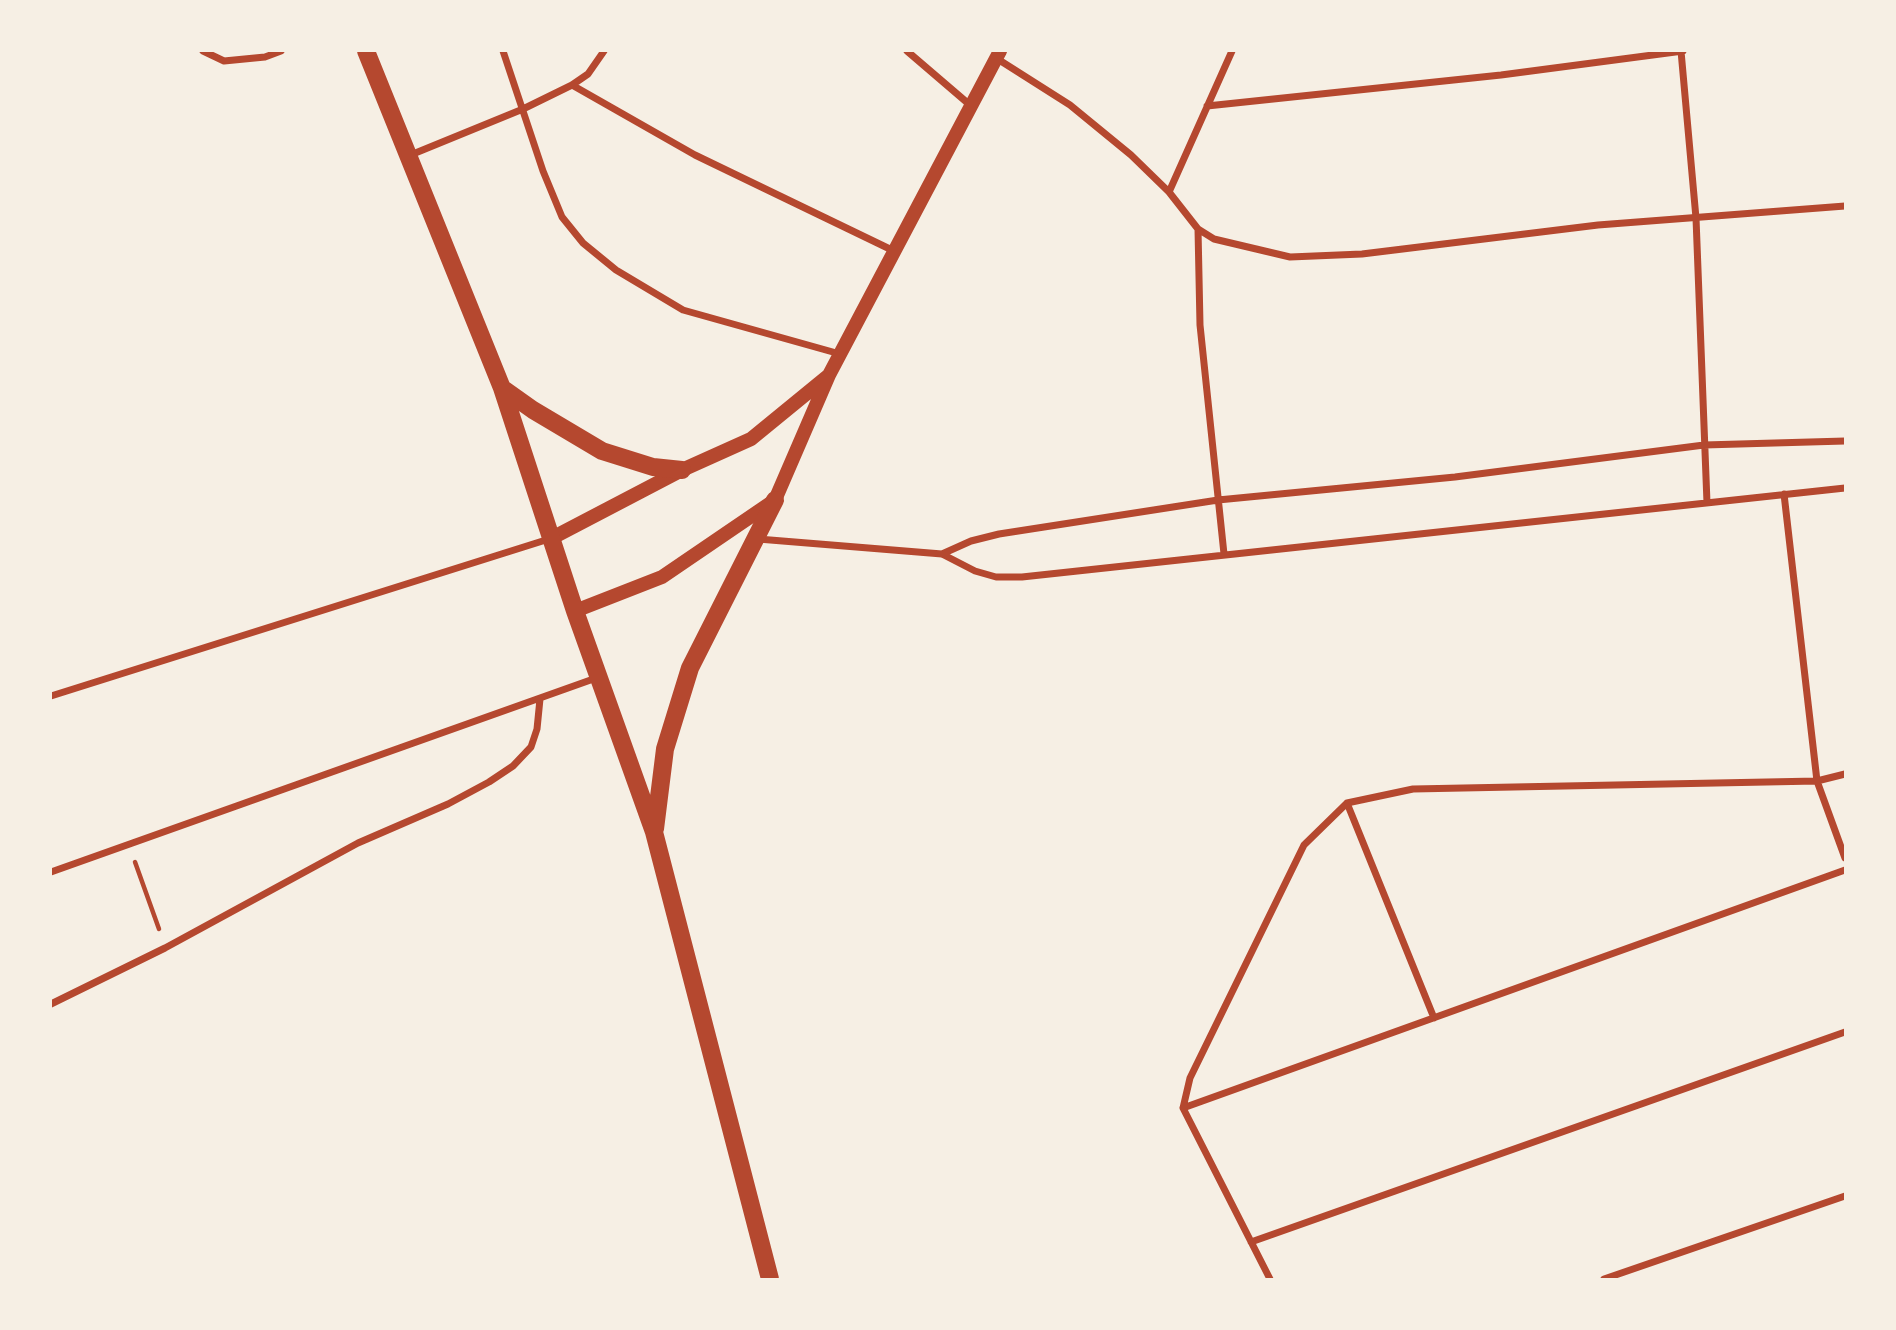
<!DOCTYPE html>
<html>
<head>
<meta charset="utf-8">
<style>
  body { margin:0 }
  #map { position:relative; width:1896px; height:1330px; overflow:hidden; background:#f6efe4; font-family:"Work Sans",sans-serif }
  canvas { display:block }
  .frame { position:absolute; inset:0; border:52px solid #f6efe4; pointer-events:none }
</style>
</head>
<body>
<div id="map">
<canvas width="1896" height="1330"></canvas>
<div class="frame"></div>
</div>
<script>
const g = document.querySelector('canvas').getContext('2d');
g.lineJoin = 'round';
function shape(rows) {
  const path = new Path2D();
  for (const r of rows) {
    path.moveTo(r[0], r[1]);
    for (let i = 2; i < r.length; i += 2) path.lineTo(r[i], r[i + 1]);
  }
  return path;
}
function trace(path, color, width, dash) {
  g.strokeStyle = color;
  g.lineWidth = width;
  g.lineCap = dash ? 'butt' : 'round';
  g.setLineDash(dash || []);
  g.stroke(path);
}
trace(shape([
  [135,862,159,929]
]), '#b5482f', 4.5);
trace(shape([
  [203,51,224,61,265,57,281,51],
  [503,51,543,171,562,217,583,243,616,270,683,310,840,354],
  [907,51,970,105],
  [1681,51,1696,218,1707,503],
  [996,58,1070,105,1131,155,1169,192,1198,229,1214,239,1290,257,1362,254,1598,225,1845,206],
  [572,85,695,155,894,251],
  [1207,106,1501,75,1683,51],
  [408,156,523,109,572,85,588,74,604,51],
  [1169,192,1232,51],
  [1198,229,1200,325,1224,554],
  [1784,494,1817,781,1845,858],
  [758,539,942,554,975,571,996,577,1022,577,1845,488],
  [942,554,971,541,999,534,1218,500,1455,477,1704,445,1845,441],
  [51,696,549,539],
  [1347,803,1434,1018],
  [51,872,599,677],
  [51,1004,165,948,358,843,448,804,489,782,513,766,531,747,537,729,540,699],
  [1183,1108,1845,870],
  [1251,1242,1845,1032],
  [1270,1279,1183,1108,1190,1078,1304,845,1347,803,1413,789,1817,781,1845,774],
  [1604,1279,1845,1196]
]), '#b5482f', 7);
trace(shape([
  [550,539,682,470,751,439,828,376],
  [575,611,662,577,775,500,829,375,1000,51]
]), '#b5482f', 14);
trace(shape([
  [366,51,502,388,575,611,654,832,770,1279],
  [502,388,533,410,602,451,653,467,682,470],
  [655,829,665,749,690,668,775,500]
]), '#b5482f', 18);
</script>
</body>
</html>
